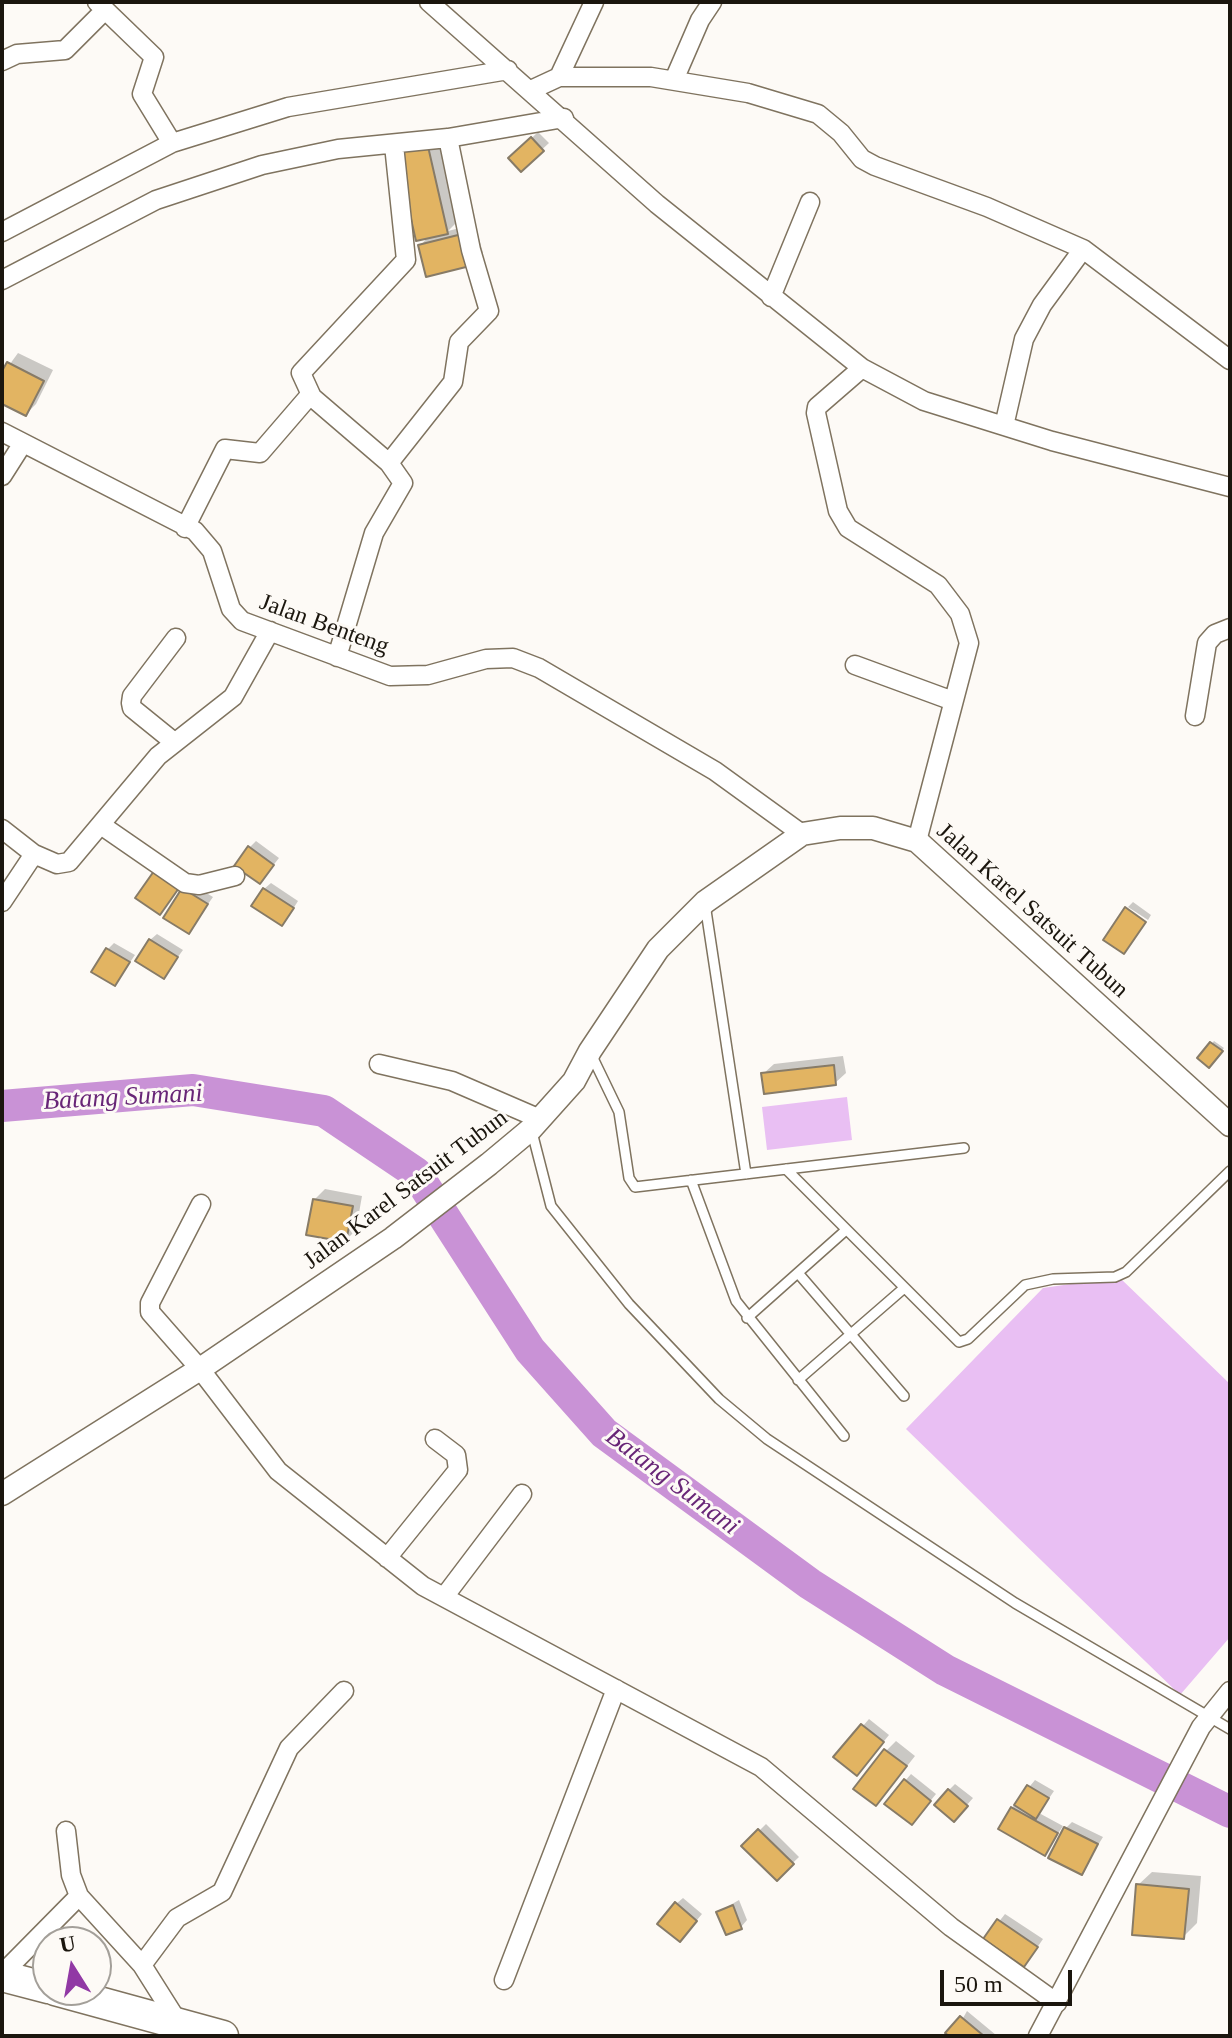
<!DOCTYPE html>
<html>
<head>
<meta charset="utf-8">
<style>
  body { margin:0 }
  #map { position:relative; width:1232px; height:2038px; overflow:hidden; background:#fdfaf6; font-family:Georgia,serif }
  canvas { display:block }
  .frame { position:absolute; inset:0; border:4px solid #1b160e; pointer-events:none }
  .north { position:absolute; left:32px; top:1926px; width:80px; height:80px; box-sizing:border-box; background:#fdfaf6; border:2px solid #a39f99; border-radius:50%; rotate:349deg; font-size:22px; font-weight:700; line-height:32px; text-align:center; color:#1b160e }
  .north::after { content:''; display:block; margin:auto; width:28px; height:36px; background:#9139a5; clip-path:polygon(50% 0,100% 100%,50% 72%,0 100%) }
  .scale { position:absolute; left:940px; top:1970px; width:132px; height:36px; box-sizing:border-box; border:4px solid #1b160e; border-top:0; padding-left:10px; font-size:24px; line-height:28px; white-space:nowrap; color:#1b160e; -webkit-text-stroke:6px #fdfaf6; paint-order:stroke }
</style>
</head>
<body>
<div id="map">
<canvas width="1232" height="2038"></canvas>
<div class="frame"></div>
<div class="north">U</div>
<div class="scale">50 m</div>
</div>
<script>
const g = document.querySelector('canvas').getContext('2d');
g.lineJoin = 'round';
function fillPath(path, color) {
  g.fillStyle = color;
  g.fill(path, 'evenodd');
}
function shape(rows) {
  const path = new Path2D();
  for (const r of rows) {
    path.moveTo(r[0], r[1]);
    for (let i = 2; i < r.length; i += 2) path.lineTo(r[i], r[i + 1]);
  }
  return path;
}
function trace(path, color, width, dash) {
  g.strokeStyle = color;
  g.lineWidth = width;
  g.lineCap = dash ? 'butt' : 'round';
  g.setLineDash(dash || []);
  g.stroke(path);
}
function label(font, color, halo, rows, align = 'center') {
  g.font = font + ' Georgia,serif';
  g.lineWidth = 6;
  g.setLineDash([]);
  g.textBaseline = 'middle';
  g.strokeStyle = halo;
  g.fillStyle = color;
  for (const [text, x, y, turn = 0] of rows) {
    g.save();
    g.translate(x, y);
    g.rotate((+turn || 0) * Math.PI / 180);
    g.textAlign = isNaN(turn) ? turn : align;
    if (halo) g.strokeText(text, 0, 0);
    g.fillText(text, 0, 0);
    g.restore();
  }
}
fillPath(shape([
  [847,1097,852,1140,767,1150,762,1107],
  [1119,1277,1230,1384,1230,1637,1180,1695,906,1429,1043,1288]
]), '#e9bff3');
fillPath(shape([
  [538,132,549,143,521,169,511,158],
  [437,133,457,222,448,231,475,224,483,253,472,263,420,246,429,236,398,149],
  [18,353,53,370,36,404,26,414,2,402,2,375],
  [256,841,279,858,260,882,249,848],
  [190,883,213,897,189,931],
  [271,883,298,901,288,917,264,889],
  [1133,902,1151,915,1148,920,1128,907],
  [157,934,183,950,164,976,150,940],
  [114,943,135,955,115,984,108,949],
  [1214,1041,1224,1048,1209,1065,1200,1058],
  [843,1056,846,1073,835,1083,763,1074,774,1064],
  [325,1189,362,1196,356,1230,346,1240,314,1200],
  [869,1719,889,1735,863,1767,836,1757],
  [896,1741,915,1756,885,1794,886,1751],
  [911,1774,936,1794,918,1816,905,1781],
  [1035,1780,1054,1791,1039,1813,1063,1826,1045,1853,1012,1808],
  [955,1784,973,1798,960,1813,949,1790],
  [1072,1822,1103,1837,1081,1873,1064,1830],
  [766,1824,799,1857,777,1878,744,1846],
  [1152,1872,1201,1876,1197,1923,1183,1937,1138,1885],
  [683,1898,702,1914,686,1933,676,1904],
  [739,1900,747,1920,741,1927,718,1912],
  [1005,1914,1043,1939,1030,1958,986,1938],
  [967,2011,996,2035,995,2036,953,2036]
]), '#0003');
trace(shape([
  [2,1106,193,1090,324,1111,416,1173,530,1350,604,1433,810,1584,945,1670,1230,1812]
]), '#c992d6', 32);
const building = shape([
  [531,137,544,151,521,172,508,158,531,137],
  [427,142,448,234,416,241,395,149,427,142],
  [466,233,474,265,426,277,418,245,466,233],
  [7,362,44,381,26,416,2,404,2,371,7,362],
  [248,846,274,865,260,884,234,866,248,846],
  [154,871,179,888,160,915,135,898,154,871],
  [182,888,208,904,189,934,163,918,182,888],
  [263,888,294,908,282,926,251,906,263,888],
  [1125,907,1146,922,1124,954,1103,940,1125,907],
  [149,939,178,957,164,979,135,961,149,939],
  [106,948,130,962,115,986,91,972,106,948],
  [1210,1042,1223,1051,1209,1068,1197,1058,1210,1042],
  [834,1065,836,1085,764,1094,761,1073,834,1065],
  [313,1199,353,1206,346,1242,306,1235,313,1199],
  [861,1724,884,1742,857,1776,833,1757,861,1724],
  [884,1749,907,1766,876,1806,853,1789,884,1749],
  [904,1779,931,1801,912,1825,884,1804,904,1779],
  [1027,1785,1049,1798,1036,1819,1014,1805,1027,1785],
  [948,1789,968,1806,954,1822,934,1805,948,1789],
  [1011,1807,1058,1833,1045,1856,998,1829,1011,1807],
  [1064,1827,1098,1844,1082,1875,1048,1858,1064,1827],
  [758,1829,794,1864,777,1881,741,1846,758,1829],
  [1136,1884,1189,1889,1184,1939,1132,1935,1136,1884],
  [675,1902,697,1921,680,1942,657,1924,675,1902],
  [733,1905,742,1929,726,1935,716,1912,733,1905],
  [997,1919,1038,1947,1024,1967,983,1939,997,1919],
  [960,2016,984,2036,949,2036,945,2033,960,2016]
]);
fillPath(building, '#e2b462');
trace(building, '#877b67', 2);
const service = shape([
  [705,904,746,1174],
  [591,1054,619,1112,629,1178,635,1187,964,1148],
  [532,1132,551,1206,629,1304,719,1399,767,1439,1015,1603,1230,1729],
  [786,1169,959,1342,968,1339,1025,1285,1053,1279,1115,1277,1126,1272,1230,1171],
  [691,1180,736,1301,844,1436],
  [798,1273,904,1396],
  [747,1318,846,1230],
  [798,1380,903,1289]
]);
const minor = shape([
  [97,2,154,57,142,94,172,143],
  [429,2,657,204,862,368,924,401,1052,441,1230,487],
  [2,61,17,54,65,50,105,10],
  [559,77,594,2],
  [674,80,700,20,712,2],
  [531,90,559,77,651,77,748,93,818,114,841,133,862,159,875,166,987,207,1083,249,1230,360],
  [2,232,172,143,288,107,508,70],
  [2,280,156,200,262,165,338,149,448,138,564,118],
  [771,297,810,202],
  [862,368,817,407,816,413,838,511,848,528,938,585,960,614,969,643,917,841],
  [1004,426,1024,339,1042,305,1083,249],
  [2,432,195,531,212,551,231,609,242,621,390,676,428,675,486,659,513,658,539,668,715,771,802,834],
  [389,463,453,382,459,342,489,311,471,250,448,138],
  [2,476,23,443],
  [185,528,225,449,260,453,310,395],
  [337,657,374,533,403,483,389,463,312,397,301,373,406,260,394,145],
  [855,665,953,701],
  [1195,716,1207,643,1215,634,1230,628],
  [174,742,132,708,131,703,132,696,176,638],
  [101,825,185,883,199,885,235,876],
  [2,829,34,854,57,864,69,862,158,756,233,697,270,631],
  [2,902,34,854],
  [379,1064,452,1081,540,1119],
  [201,1204,150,1303,150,1312,200,1369,278,1471,423,1586,761,1767,951,1927,1057,2003],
  [387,1558,458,1470,456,1455,435,1439],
  [444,1597,522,1494],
  [66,1831,71,1875,79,1896,142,1965,178,2022],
  [142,1965,177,1918,222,1892,289,1748,344,1691],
  [2,1974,79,1896],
  [504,1980,616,1689],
  [1038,2036,1201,1727,1230,1691]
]);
const tertiary = shape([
  [2,1494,200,1369,393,1238,489,1164,531,1129,574,1081,590,1051,658,949,705,902,802,834,840,828,873,828,917,841,1230,1125]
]);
const trunk = shape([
  [2,1976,48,1988],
  [55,1990,223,2036]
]);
trace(service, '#7f735f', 12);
trace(minor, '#7f735f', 21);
trace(tertiary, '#7f735f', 25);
trace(trunk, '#7f735f', 33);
trace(service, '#fff', 9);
trace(minor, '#fff', 18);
trace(tertiary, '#fff', 22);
trace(trunk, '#fff', 30);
label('24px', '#1b160e', '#fdfaf6', [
  ["Jalan Benteng",324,625,20],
  ["Jalan Karel Satsuit Tubun",1032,911,42],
  ["Jalan Karel Satsuit Tubun",406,1190,-37]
]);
label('italic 26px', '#682677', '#fdfaf6', [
  ["Batang Sumani",123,1098,-3],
  ["Batang Sumani",672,1482,37]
]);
</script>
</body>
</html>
